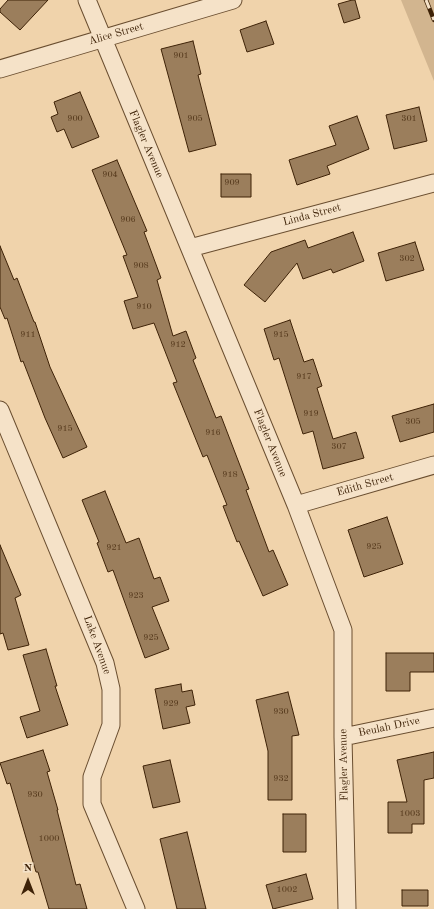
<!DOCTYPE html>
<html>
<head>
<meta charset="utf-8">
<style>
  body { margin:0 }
  #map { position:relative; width:434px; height:909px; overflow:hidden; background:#f0d3ab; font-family:"Old Standard TT",serif }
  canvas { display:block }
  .north { position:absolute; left:8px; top:861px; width:40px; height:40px; -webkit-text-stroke:3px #f5e2c8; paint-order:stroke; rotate:0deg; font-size:11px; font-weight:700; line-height:16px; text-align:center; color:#3e2207 }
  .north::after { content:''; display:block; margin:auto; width:14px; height:18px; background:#3e2207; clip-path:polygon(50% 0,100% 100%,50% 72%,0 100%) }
</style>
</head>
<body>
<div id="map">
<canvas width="434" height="909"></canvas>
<div class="north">N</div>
</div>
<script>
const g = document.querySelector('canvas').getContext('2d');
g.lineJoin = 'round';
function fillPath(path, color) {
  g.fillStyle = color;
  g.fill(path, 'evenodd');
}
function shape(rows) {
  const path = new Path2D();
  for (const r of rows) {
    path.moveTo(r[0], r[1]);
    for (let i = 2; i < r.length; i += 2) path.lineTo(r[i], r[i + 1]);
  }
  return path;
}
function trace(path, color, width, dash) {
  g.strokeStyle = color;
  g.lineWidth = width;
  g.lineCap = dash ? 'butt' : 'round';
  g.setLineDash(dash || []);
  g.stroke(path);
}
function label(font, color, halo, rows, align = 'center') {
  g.font = font + ' "Old Standard TT",serif';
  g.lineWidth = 3;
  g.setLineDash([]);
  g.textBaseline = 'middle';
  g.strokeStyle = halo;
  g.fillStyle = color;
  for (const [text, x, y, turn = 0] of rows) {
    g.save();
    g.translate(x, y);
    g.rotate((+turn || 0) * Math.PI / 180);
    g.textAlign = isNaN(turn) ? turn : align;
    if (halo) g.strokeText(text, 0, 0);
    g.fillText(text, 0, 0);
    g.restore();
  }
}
fillPath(shape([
  [401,0,434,0,434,81]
]), '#d2b58f');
const building = shape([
  [8,0,48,0,20,30,0,12,0,9,8,0],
  [352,0,355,0,360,18,344,23,338,4,352,0],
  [266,21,274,44,247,52,240,30,266,21],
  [193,41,201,74,198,75,216,145,189,152,161,49,193,41],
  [80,92,99,137,72,148,64,129,57,132,51,117,58,114,54,102,80,92],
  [419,107,427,141,394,149,386,115,419,107],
  [357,116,369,149,327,166,330,174,297,185,289,160,336,145,329,126,357,116],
  [117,160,147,231,144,232,161,278,157,280,173,336,186,331,196,358,193,360,216,418,221,416,249,489,246,490,269,552,273,550,288,585,263,596,239,541,237,542,223,506,227,505,207,455,203,457,173,383,177,382,154,323,133,329,124,301,138,297,123,256,127,255,92,170,117,160],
  [221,174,251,174,251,197,221,197,221,174],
  [353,232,364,261,333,273,331,269,303,279,297,263,265,302,244,285,271,252,305,240,308,248,353,232],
  [415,242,424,270,386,281,378,253,415,242],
  [0,246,14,280,17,278,34,322,35,322,50,367,87,447,63,458,45,418,23,361,21,362,7,318,5,319,0,307,0,246],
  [290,320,304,362,313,359,322,386,317,388,333,439,356,432,364,458,323,469,313,431,303,434,279,358,274,360,264,329,290,320],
  [434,404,434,432,400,442,392,416,434,404],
  [105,491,126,543,139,538,154,579,160,577,169,601,152,607,169,649,145,658,113,570,108,572,97,543,99,542,82,500,105,491],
  [387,517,403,564,364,577,348,530,387,517],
  [0,545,21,595,15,598,29,645,8,650,3,633,0,634,0,545],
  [46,649,57,686,55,686,68,725,27,738,20,717,40,711,23,655,46,649],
  [386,653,434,653,434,672,410,672,410,691,386,691,386,653],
  [181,684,182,692,192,690,195,705,186,707,190,723,163,729,155,689,181,684],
  [288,692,299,735,292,736,292,800,268,800,268,751,256,700,288,692],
  [43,750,50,771,47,772,58,810,57,810,76,885,80,884,87,909,49,909,38,872,36,872,10,783,7,784,0,763,43,750],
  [434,752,434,778,424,780,424,824,412,824,412,833,388,833,388,802,407,802,397,760,434,752],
  [170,760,180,802,153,808,143,766,170,760],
  [283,814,306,814,306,852,283,852,283,814],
  [187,832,206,909,177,909,160,839,187,832],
  [306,874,313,899,273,909,266,885,306,874],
  [402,890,428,890,428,906,402,906,402,890]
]);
fillPath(building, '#9b7e5c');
trace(building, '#3e2207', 1);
const minor = shape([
  [87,0,296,505,343,630,343,737,347,909],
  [0,69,233,0],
  [190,248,434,183],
  [0,410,105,663,111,689,111,725,92,777,92,804,136,909],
  [296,505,434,465],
  [343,737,434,718]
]);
trace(minor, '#6a4e30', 19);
trace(minor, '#f5e2c8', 17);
const rail = shape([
  [426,0,434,20]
]);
trace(rail, '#3e2207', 4.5);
trace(rail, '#f5e2c8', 3, [9]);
label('9px', '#55391c', null, [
  ["901",181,56],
  ["900",75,119],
  ["905",195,119],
  ["301",409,119],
  ["904",110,175],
  ["909",232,183],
  ["906",128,220],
  ["302",407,259],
  ["908",141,266],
  ["910",144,307],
  ["911",28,335],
  ["915",281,335],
  ["912",178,345],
  ["917",304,377],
  ["919",311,414],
  ["305",413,422],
  ["915",65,429],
  ["916",213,433],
  ["307",339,447],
  ["918",230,475],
  ["925",374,547],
  ["921",114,548],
  ["923",136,596],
  ["925",151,638],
  ["929",171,704],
  ["930",281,712],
  ["932",281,779],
  ["930",35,795],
  ["1003",410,814],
  ["1000",49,839],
  ["1002",287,890]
]);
label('11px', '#3e2207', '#f5e2c8', [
  ["Alice Street",116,34,-16],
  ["Flagler Avenue",146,144,67],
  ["Linda Street",312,215,-15],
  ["Flagler Avenue",270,443,68],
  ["Edith Street",365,485,-16],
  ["Lake Avenue",97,645,70],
  ["Beulah Drive",389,727,-12],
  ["Flagler Avenue",344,765,-91]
]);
</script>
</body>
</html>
